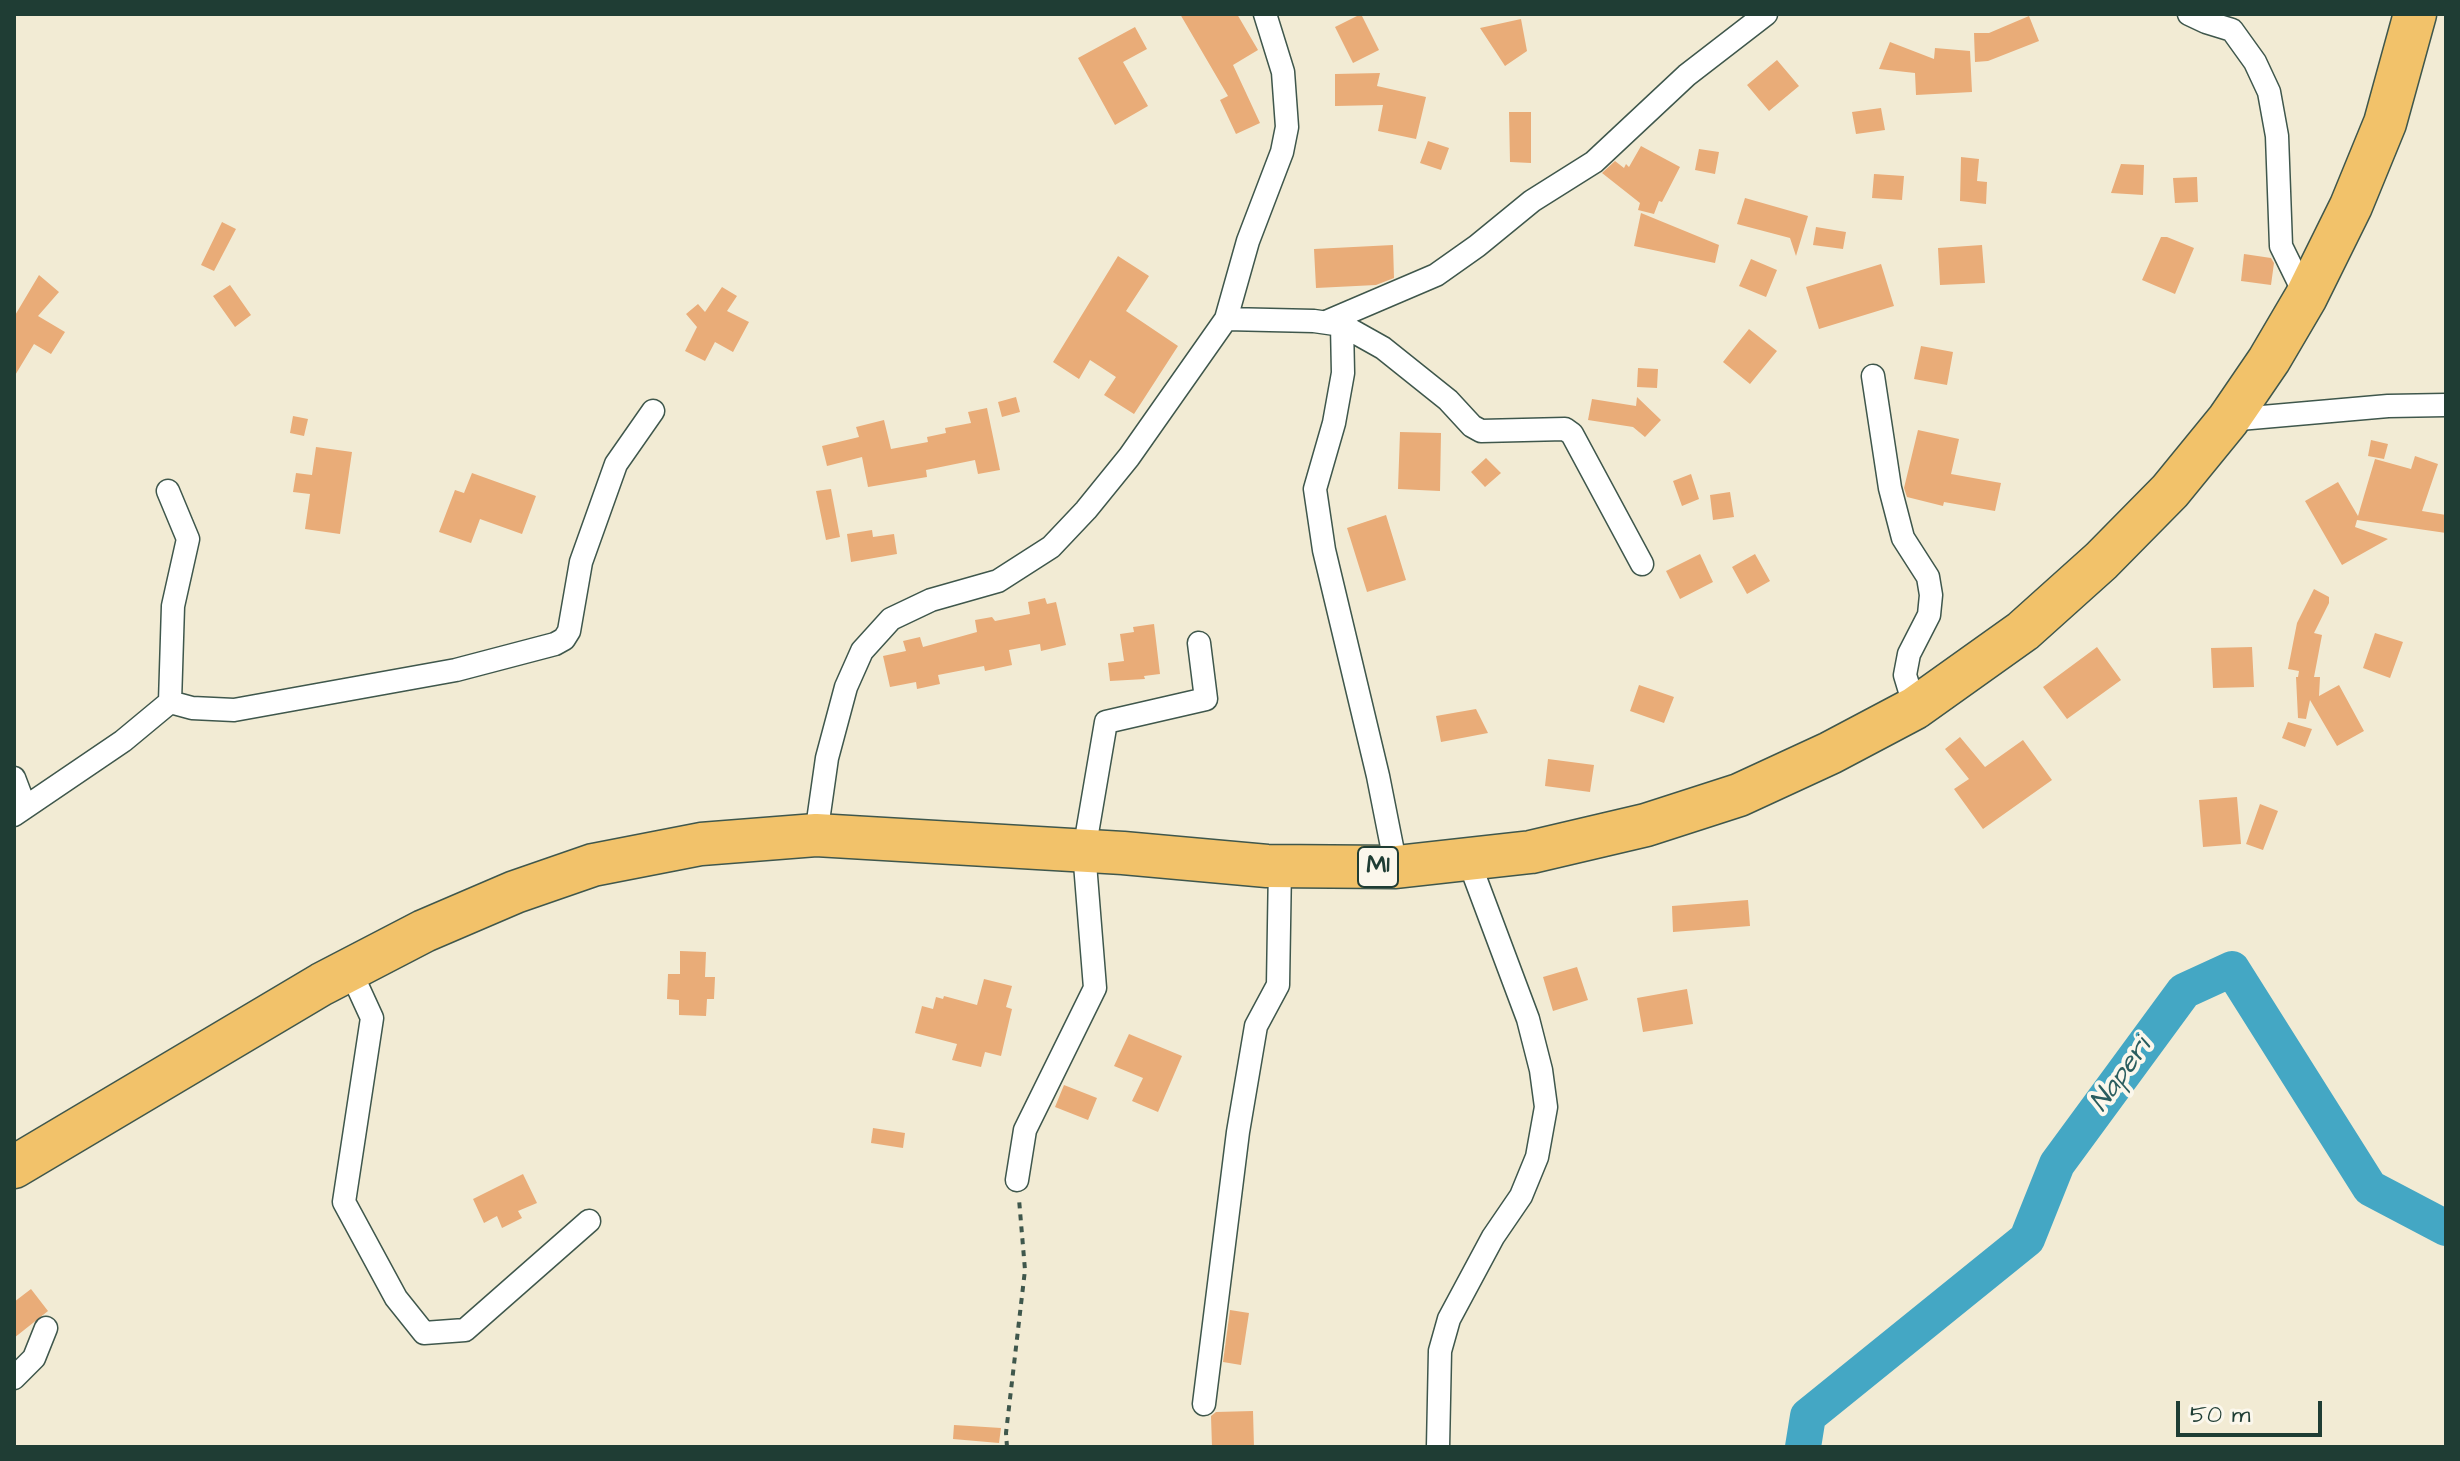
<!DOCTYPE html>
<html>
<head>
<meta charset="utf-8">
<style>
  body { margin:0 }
  #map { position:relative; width:2460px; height:1461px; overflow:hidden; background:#f2ebd4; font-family:"Architects Daughter",sans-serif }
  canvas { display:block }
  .frame { position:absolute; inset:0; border:16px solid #1f3d34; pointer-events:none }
  .scale { position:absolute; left:2176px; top:1401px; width:146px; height:36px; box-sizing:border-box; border:4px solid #1f3d34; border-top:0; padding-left:10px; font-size:24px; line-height:28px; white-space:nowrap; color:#1f3d34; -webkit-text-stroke:6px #fbf7ec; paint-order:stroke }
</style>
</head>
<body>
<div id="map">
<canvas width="2460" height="1461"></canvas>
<div class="frame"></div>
<div class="scale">50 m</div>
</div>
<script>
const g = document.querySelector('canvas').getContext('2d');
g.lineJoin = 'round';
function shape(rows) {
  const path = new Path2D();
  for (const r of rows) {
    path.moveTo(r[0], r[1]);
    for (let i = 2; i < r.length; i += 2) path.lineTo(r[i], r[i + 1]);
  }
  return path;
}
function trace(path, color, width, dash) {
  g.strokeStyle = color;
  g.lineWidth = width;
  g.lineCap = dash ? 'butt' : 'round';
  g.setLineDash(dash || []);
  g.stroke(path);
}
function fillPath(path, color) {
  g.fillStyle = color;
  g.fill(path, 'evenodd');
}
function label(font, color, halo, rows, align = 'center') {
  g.font = font + ' "Architects Daughter",sans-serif';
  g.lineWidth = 8;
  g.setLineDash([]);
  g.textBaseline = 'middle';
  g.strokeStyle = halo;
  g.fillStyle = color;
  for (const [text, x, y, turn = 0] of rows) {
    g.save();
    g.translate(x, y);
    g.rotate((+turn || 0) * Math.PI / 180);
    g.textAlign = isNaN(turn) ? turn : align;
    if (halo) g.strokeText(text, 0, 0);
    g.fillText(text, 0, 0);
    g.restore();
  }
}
trace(shape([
  [1803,1447,1808,1416,2027,1239,2057,1164,2184,991,2232,969,2370,1188,2446,1228]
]), '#44a7c4', 36);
fillPath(shape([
  [1180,14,1237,14,1258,50,1233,65,1260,123,1236,134,1220,100,1228,96],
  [1361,14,1379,50,1353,63,1335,27],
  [2029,16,2039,41,1988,61,1975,62,1974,33,1989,33],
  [1521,19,1527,51,1505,66,1480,28],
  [1135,27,1147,49,1123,62,1148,106,1115,125,1078,58],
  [1890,42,1934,59,1935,48,1970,51,1972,92,1916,95,1915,73,1879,69],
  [1777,60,1799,86,1769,111,1747,85],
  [1380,73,1377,86,1426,97,1416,139,1378,131,1383,105,1335,106,1335,74],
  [1881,108,1885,130,1856,134,1852,112],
  [1509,112,1531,112,1531,163,1510,162],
  [1428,141,1449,148,1441,170,1420,163],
  [1641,146,1680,167,1662,202,1659,201,1654,214,1638,210,1640,203,1602,173,1615,161,1624,168,1626,164,1629,167],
  [1699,149,1719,152,1715,174,1695,170],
  [1961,157,1979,159,1977,181,1987,182,1986,204,1960,201],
  [2121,164,2144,165,2143,195,2111,193],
  [1874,174,1904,176,1902,200,1872,198],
  [2197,177,2198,202,2175,203,2173,178],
  [1745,198,1808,216,1796,256,1790,238,1737,224],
  [1641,213,1719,245,1715,263,1634,246],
  [222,222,236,229,214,271,201,265],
  [1816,227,1846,232,1843,249,1813,245],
  [2161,237,2167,237,2194,248,2175,294,2142,280],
  [1393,245,1394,278,1376,285,1316,288,1314,249],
  [1982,245,1985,283,1940,285,1938,248],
  [2244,254,2271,258,2274,263,2271,285,2241,281],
  [1118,256,1149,276,1126,311,1178,346,1134,414,1104,395,1116,377,1090,360,1079,379,1053,362],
  [1751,259,1777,270,1766,297,1739,286],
  [1881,264,1894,306,1819,329,1806,287],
  [39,275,59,292,38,316,65,332,51,354,34,344,14,377,14,317],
  [230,285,251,315,235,327,213,296],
  [722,287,737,296,727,311,749,322,733,352,715,342,705,361,685,351,697,327,686,314,698,304,705,312],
  [1749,329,1777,351,1750,384,1723,362],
  [1921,346,1953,352,1947,385,1914,379],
  [1638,368,1658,369,1657,388,1637,387],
  [1016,397,1020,412,1002,417,998,402],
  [1637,397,1661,420,1645,437,1633,427,1588,420,1592,399,1636,406],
  [987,408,1000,470,978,474,975,460,926,470,927,477,868,487,862,457,827,466,822,446,859,437,856,427,884,420,891,449,928,442,927,437,946,433,945,428,971,423,968,412],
  [293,416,308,419,304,436,290,433],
  [1918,430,1959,439,1951,474,2001,483,1995,511,1944,502,1943,506,1907,497,1904,488],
  [1400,432,1441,433,1440,491,1398,489],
  [2371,440,2388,444,2384,459,2368,456],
  [316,447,352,452,340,534,305,529,310,494,293,492,296,473,312,475],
  [2415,456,2438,464,2422,511,2446,515,2446,533,2357,520,2355,527,2388,539,2342,565,2305,501,2338,482,2358,516,2375,459,2411,469],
  [1486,458,1501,473,1485,487,1471,472],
  [472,473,536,496,522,534,480,519,471,543,439,532,455,490,464,493],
  [1691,474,1699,499,1682,506,1673,481],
  [831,489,840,537,826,540,816,491],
  [1730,492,1734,517,1713,520,1710,495],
  [1386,515,1406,580,1367,592,1347,528],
  [872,530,873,537,894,534,897,554,851,562,847,534],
  [1700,554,1713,582,1680,599,1666,571],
  [1755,554,1770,581,1747,594,1732,567],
  [2314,589,2329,597,2329,603,2314,633,2322,635,2314,677,2320,677,2319,696,2339,685,2364,731,2337,746,2310,700,2306,719,2298,718,2296,677,2298,677,2299,671,2288,669,2297,623],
  [1045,598,1047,604,1056,602,1066,645,1041,651,1040,644,1009,650,1012,665,985,671,984,666,938,675,940,684,917,689,916,682,890,687,883,656,906,651,903,641,920,637,923,647,977,632,975,620,992,617,995,621,1030,614,1028,602],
  [1154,624,1160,674,1144,676,1145,679,1110,681,1108,663,1124,661,1120,634,1134,632,1133,627],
  [2375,633,2403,642,2390,678,2363,668],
  [2097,647,2121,680,2067,719,2043,687],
  [2252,647,2254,687,2213,688,2211,648],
  [1639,685,1674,697,1664,723,1630,711],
  [1476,709,1488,733,1441,742,1436,716],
  [2288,722,2312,729,2305,747,2282,738],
  [1960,737,1985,767,2023,740,2052,780,1983,829,1954,789,1969,779,1945,749],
  [1548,759,1594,765,1590,792,1545,786],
  [2237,797,2241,844,2203,847,2199,800],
  [2260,804,2278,811,2263,850,2246,844],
  [1748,900,1750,926,1673,932,1672,906],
  [680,951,706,952,705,977,715,977,714,999,707,999,706,1016,679,1015,679,1000,667,999,668,974,680,974],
  [1577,967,1588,1000,1553,1011,1543,977],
  [984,979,1012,986,1006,1007,1012,1009,1001,1056,985,1052,981,1067,952,1060,957,1044,915,1033,922,1006,933,1009,936,997,943,999,944,996,977,1005],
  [1687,989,1693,1024,1643,1032,1637,998],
  [1129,1034,1182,1056,1158,1112,1132,1101,1143,1078,1114,1066],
  [1064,1085,1097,1098,1088,1120,1055,1107],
  [873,1128,905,1133,903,1148,871,1143],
  [523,1174,537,1203,518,1211,522,1218,502,1228,497,1216,484,1223,473,1199],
  [31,1289,48,1311,14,1338,14,1302],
  [1230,1310,1249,1313,1241,1365,1223,1362],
  [1253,1411,1254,1447,1212,1447,1211,1416,1216,1412],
  [954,1425,1001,1428,999,1443,953,1439]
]), '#e9ac78');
const street = shape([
  [2189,14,2206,22,2232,30,2255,62,2269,92,2277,136,2281,246,2306,297],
  [1226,319,1314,321,1342,325,1383,348,1448,400,1472,426,1481,431,1565,429,1572,434,1642,564],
  [1326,322,1436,275,1477,246,1532,201,1594,162,1687,75,1766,14],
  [1342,325,1343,373,1334,423,1315,489,1324,550,1378,776,1396,867],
  [1873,376,1890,488,1903,538,1928,577,1931,595,1929,615,1909,654,1905,675,1915,708],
  [2228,420,2388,406,2446,405],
  [170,702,192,708,234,710,456,670,555,644,564,639,569,631,581,562,616,464,653,411],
  [14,778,25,807],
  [14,815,123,741,170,702,173,606,188,539,168,491],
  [816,835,827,758,846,687,862,651,891,619,931,600,998,581,1051,547,1086,510,1129,457,1226,319,1248,241,1282,152,1287,127,1283,72,1265,14],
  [350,970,372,1018,344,1202,396,1298,424,1333,465,1330,589,1221],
  [1017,1180,1025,1130,1095,988,1084,851,1106,722,1206,699,1199,643],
  [14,1378,34,1358,46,1328],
  [1204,1404,1238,1132,1256,1026,1278,985,1280,866],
  [1438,1447,1440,1351,1449,1319,1493,1237,1521,1196,1537,1157,1546,1107,1541,1070,1528,1019,1468,859]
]);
const highway = shape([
  [14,1167,322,984,424,931,515,892,593,865,701,844,816,835,1123,853,1267,866,1396,867,1531,852,1646,825,1739,795,1830,753,1915,708,2023,631,2101,561,2170,491,2228,420,2269,360,2306,297,2351,206,2385,123,2415,14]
]);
trace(street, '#3f574c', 25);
trace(highway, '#3f574c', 45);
trace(shape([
  [1007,1447,1006,1433,1025,1270,1019,1199]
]), '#3f574c', 4, [6, 6]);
trace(street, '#fff', 22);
trace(highway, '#f2c26a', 42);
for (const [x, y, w] of [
  [1378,867,40]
]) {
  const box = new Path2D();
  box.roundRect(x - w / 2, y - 20, w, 40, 6);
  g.fillStyle = '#fbf7ec';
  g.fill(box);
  trace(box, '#1f3d34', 2);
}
label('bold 24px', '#1f3d34', null, [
  ["M1",1378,867]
]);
label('italic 28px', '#2a5d5f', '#fbf7ec', [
  ["Naperi",2122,1076,-54]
]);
</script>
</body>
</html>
